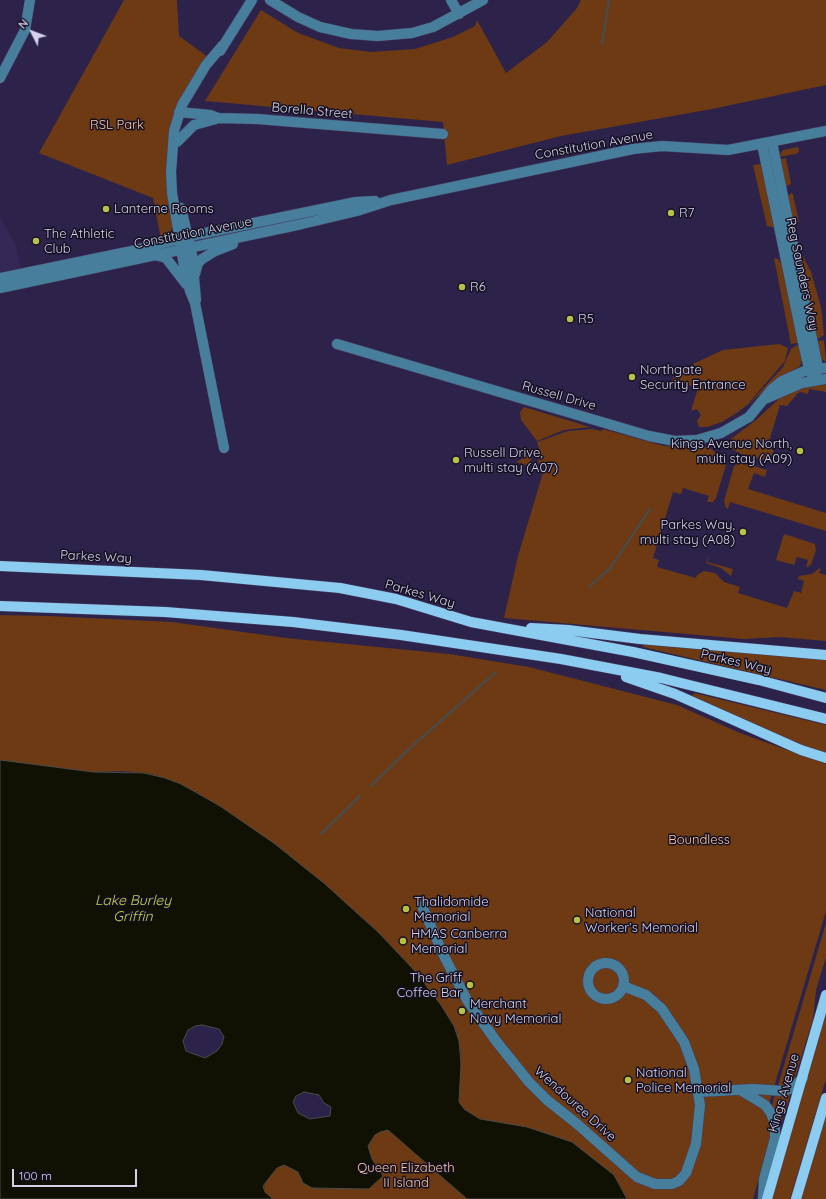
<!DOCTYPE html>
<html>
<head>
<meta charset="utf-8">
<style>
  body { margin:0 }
  #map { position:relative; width:826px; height:1199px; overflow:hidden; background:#2d234a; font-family:Quicksand,sans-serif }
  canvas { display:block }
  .north { position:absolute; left:12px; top:12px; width:40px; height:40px; -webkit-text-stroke:3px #141022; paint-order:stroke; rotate:312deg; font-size:11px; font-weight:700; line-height:16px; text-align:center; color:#d5d1ea }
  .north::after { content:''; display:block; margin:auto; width:14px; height:18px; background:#d5d1ea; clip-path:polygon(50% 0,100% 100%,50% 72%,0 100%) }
  .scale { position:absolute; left:12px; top:1169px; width:125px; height:18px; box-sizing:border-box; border:2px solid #d5d1ea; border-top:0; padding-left:5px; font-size:12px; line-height:14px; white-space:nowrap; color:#d5d1ea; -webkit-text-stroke:3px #141022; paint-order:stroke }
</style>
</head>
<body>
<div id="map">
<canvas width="826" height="1199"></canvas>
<div class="north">N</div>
<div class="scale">100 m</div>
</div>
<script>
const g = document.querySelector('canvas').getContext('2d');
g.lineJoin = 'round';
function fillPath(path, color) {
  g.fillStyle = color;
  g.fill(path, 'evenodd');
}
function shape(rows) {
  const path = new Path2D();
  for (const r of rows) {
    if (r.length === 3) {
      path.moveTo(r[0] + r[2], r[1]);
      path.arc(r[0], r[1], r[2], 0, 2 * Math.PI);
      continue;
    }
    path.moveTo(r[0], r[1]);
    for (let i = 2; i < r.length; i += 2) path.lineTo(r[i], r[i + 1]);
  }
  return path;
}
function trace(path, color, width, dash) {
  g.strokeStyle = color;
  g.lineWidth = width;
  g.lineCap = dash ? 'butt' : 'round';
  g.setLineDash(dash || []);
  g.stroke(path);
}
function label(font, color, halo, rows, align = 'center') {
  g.font = font + ' Quicksand,sans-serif';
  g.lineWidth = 3;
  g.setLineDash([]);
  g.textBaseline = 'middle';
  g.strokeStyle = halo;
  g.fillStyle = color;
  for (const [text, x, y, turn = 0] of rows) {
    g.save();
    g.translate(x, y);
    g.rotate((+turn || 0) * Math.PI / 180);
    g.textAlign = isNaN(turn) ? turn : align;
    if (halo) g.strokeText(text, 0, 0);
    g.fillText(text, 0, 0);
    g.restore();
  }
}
fillPath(shape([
  [0,218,15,242,21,269,0,274]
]), '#342856');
fillPath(shape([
  [124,0,177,0,179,36,208,57,175,114,173,224,170,233,161,239,153,198,39,153],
  [581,0,826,0,826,85,712,109,561,136,447,165,443,122,205,101,261,10,298,33,339,48,371,52,415,49,453,37,475,26,477,20,506,73,547,42,577,8],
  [798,147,799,152,796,154,778,157,783,150],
  [786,158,791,184,787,186,785,185,778,160],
  [761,164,774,227,772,227,767,226,753,165],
  [791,193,793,194,799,222,791,223,787,196],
  [801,253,811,272,821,307,824,335,818,339,816,339,800,254],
  [774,258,778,259,783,266,799,342,797,343,791,344],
  [822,340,824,341,826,362,821,359,816,342],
  [779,344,788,348,785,361,747,405,738,412,722,422,707,427,699,427,697,421,701,415,697,409,691,411,698,388,675,381,674,384,671,383,674,376,693,364,723,350],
  [797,345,799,346,802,359,800,366,770,385,747,406,783,367,791,349],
  [826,383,826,392,809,389,808,394,801,392,798,393,787,406,780,405,767,448,774,450,769,461,741,454,732,449,729,444,731,439,756,420,780,398,796,389],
  [524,407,590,427,564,430,537,441,521,420,520,412],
  [592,429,602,431,603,429,664,446,708,447,724,458,726,465,716,498,713,502,707,502,709,496,683,488,681,494,673,492,653,558,659,560,657,567,696,578,697,575,704,571,715,573,724,582,740,587,738,593,787,608,794,591,801,593,804,581,798,579,799,576,812,574,821,567,819,573,826,575,826,641,779,637,744,639,504,618,518,556,545,466,538,463,540,452,537,442,568,431],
  [531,448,532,455,529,466,516,462,525,457],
  [741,462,767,470,765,477,754,473,748,489,826,513,826,531,730,502,728,509,726,508,724,501,734,466],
  [784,534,815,544,816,550,811,565,806,567,808,560,797,557,794,565,776,560],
  [708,555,707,562,733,569,731,576,721,568,706,563],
  [0,615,48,616,172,622,286,638,449,654,529,667,677,705,740,733,826,764,826,911,766,1114,770,1124,770,1139,753,1199,627,1199,614,1175,572,1142,527,1127,480,1119,468,1113,459,1102,461,1053,457,1032,441,1005,414,970,374,928,314,875,275,844,198,793,165,778,148,773,121,771,93,772,0,760],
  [644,644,826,660,826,690,643,647],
  [694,693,826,725,826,753,806,747,692,696],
  [826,923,826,957,816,990,813,1019,794,1081,777,1089],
  [826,1013,826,1079,790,1199,770,1199],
  [791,1093,781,1123,779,1123,771,1108,775,1095],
  [826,1115,826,1199,801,1199],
  [388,1130,467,1199,273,1199,265,1192,264,1183,277,1168,284,1165,298,1172,303,1183,312,1188,369,1189,383,1176,372,1159,368,1146,375,1135,380,1132]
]), '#6d3a13');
const water = shape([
  [0,760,93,772,144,773,165,778,181,784,220,806,275,844,325,884,379,933,414,970,441,1005,454,1026,459,1041,461,1064,459,1102,464,1109,480,1119,527,1127,572,1142,614,1175,627,1199,467,1199,388,1130,380,1132,375,1135,368,1146,372,1159,383,1176,369,1189,312,1188,303,1183,298,1172,284,1165,277,1168,263,1186,265,1192,273,1199,0,1199,0,760],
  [202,1025,219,1029,224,1037,222,1044,217,1051,205,1058,186,1051,183,1041,188,1030,195,1026,202,1025],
  [304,1092,319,1095,324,1103,331,1107,330,1116,310,1119,298,1113,293,1102,296,1096,304,1092]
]);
fillPath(water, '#101102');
trace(water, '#4b4b48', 1);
trace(shape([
  [602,44,609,0],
  [590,586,610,568,650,509],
  [371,786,411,747,495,673],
  [321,834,360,796]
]), '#4b4b48', 2.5);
const minor = shape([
  [270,0,298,17,320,27,351,34,378,36,412,33,433,27,483,0],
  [451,0,459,14],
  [223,45,206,65,182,105,174,131,171,172,172,193,184,266,190,291,195,303,224,448],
  [220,51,252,0],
  [0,78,25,30,30,0],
  [179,112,210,115,218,118,257,119,443,134],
  [177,142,194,125,216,119],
  [772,142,818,368,815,380],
  [762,144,803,343,809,369,812,375],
  [181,208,192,255,196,300],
  [155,255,166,258,186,284],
  [195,274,198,263,202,259,215,251,233,244],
  [0,278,127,252,200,234,356,202,375,201],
  [0,288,302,224,357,211,391,200,633,149,662,146,728,150,826,131],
  [337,344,649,436,675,441,697,440,721,433,749,417,772,389,782,381,809,369,826,368],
  [765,399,802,383,826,379],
  [422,906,445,958,467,1000,496,1041,529,1082,547,1100,576,1123,637,1177,655,1184,672,1184,679,1181,686,1173,696,1144,700,1105,694,1069,684,1042,662,1009,646,995,623,986],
  [606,981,18],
  [742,1091,765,1105,771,1113,775,1124,775,1138,764,1179,763,1199],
  [699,1092,754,1089,783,1091,792,1088,803,1078]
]);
const major = shape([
  [0,566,201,575,340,588,396,599,471,622,633,652,759,680,826,698],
  [0,606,165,612,293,622,401,635,561,659,661,678,826,719],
  [531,628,568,630,640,639,826,655],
  [626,677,675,694,801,750,826,758],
  [767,1199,826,995],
  [796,1199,826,1098]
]);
trace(minor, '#483f64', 11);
trace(major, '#483f64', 11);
trace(minor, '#477e9b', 10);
trace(major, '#8bccf0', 10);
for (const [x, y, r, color] of [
  [106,209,4,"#b7c148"],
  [671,213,4,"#b7c148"],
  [36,241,4,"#b7c148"],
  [462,287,4,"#b7c148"],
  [570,319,4,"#b7c148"],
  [632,377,4,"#b7c148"],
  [800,451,4,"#b7c148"],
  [456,460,4,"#b7c148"],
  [743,532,4,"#b7c148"],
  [406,909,4,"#b7c148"],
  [577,920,4,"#b7c148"],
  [403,941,4,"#b7c148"],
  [470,985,4,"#b7c148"],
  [462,1011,4,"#b7c148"],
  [628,1080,4,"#b7c148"]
]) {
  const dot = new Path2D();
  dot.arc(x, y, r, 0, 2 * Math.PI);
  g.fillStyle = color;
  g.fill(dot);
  trace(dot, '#141022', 1.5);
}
label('13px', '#d5d1ea', '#141022', [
  ["Borella Street",312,111,5],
  ["Constitution Avenue",594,145,-10],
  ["Constitution Avenue",193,233,-11],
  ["Reg Saunders Way",802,274,78],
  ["Russell Drive",559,396,16],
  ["Parkes Way",96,557,3],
  ["Parkes Way",420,594,16],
  ["Parkes Way",736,662,13],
  ["Kings Avenue",784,1093,-74],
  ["Wendouree Drive",575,1104,42]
]);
label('13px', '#fec7a5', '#141022', [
  ["RSL Park",117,125],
  ["Boundless",699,840],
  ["Queen Elizabeth",406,1168],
  ["II Island",406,1183]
]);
label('13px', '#d5d1ea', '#141022', [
  ["Lanterne Rooms",114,209],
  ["R7",679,213],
  ["The Athletic",44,234],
  ["Club",44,249],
  ["R6",470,287],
  ["R5",578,319],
  ["Northgate",640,370],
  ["Security Entrance",640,385],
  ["Kings Avenue North,",792,444,"right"],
  ["multi stay (A09)",792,459,"right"],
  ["Russell Drive,",464,453],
  ["multi stay (A07)",464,468],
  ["Parkes Way,",735,525,"right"],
  ["multi stay (A08)",735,540,"right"],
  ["Thalidomide",414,902],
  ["Memorial",414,917],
  ["National",585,913],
  ["Worker’s Memorial",585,928],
  ["HMAS Canberra",411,934],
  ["Memorial",411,949],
  ["The Griff",462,978,"right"],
  ["Coffee Bar",462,993,"right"],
  ["Merchant",470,1004],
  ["Navy Memorial",470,1019],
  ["National",636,1073],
  ["Police Memorial",636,1088]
], 'left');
label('italic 14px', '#c5d049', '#141022', [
  ["Lake Burley",133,901],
  ["Griffin",133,917]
]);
</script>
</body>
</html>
